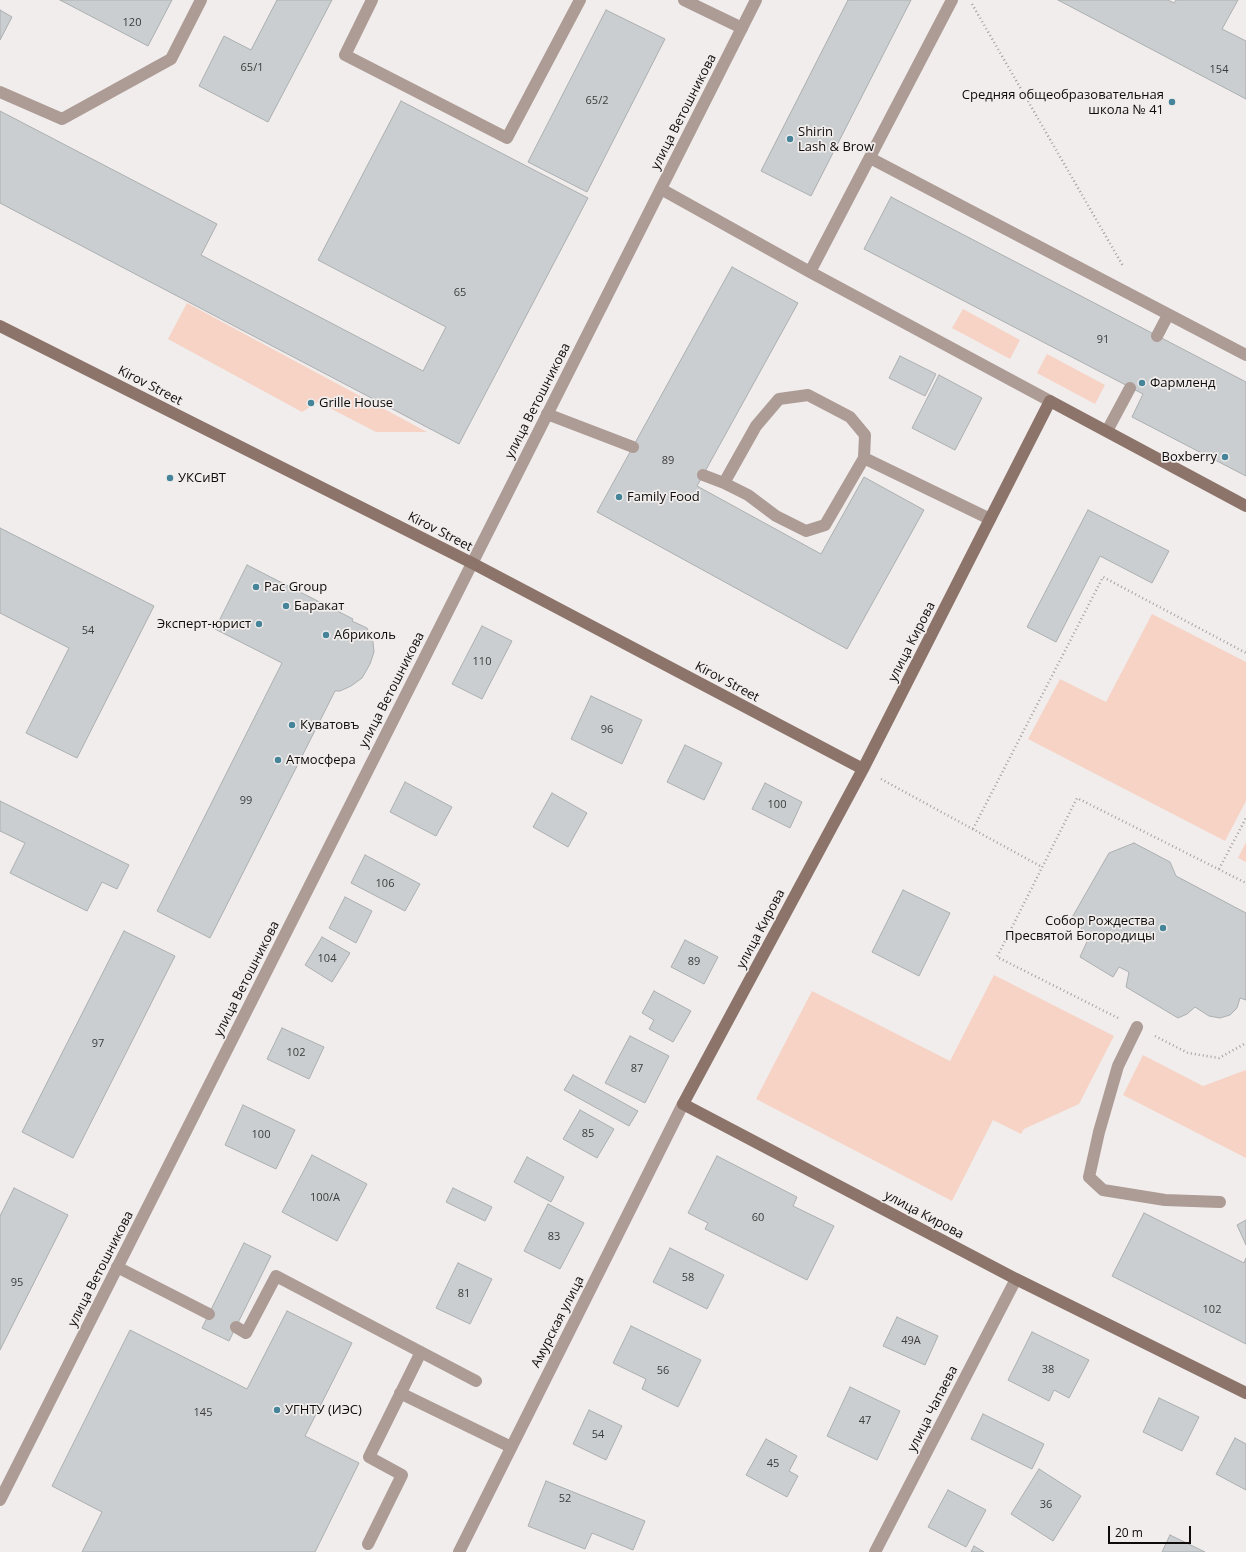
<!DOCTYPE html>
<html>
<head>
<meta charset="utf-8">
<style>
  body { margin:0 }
  #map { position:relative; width:1246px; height:1552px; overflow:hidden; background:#f1edec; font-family:"Open Sans",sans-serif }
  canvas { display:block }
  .scale { position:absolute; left:1108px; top:1526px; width:83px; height:18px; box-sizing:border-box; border:2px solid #0d0c0b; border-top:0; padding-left:5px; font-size:12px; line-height:14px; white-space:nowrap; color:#0d0c0b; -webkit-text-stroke:3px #f1edec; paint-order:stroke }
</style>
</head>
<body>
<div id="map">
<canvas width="1246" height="1552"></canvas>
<div class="scale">20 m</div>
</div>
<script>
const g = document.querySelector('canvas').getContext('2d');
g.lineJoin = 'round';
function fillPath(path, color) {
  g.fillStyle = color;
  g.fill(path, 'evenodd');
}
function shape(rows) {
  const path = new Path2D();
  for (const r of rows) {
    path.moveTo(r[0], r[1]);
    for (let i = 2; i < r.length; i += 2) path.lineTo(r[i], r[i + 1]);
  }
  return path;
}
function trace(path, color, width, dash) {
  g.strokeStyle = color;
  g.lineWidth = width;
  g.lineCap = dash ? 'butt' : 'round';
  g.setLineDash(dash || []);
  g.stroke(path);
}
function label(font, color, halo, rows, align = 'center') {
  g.font = font + ' "Open Sans",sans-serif';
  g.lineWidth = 3.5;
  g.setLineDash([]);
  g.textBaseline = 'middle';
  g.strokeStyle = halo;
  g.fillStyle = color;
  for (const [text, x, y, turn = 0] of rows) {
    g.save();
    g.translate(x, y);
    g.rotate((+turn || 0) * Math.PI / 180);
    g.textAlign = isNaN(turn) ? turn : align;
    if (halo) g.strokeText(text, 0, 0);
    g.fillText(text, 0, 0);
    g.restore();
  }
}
fillPath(shape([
  [187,303,427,432,376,432,318,402,302,412,168,339],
  [963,309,1020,340,1010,359,952,328],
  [1047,354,1105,385,1095,404,1037,373],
  [1152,614,1246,662,1246,801,1225,841,1028,739,1060,679,1106,702],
  [1246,842,1246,862,1238,858],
  [994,975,1114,1036,1079,1104,1024,1129,1021,1134,993,1120,952,1201,756,1099,812,991,950,1061],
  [1143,1055,1203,1086,1246,1070,1246,1158,1123,1095]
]), '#f6d3c5');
const building = shape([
  [60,0,172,0,148,46,60,0],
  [277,0,332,0,268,122,199,86,224,36,251,50,277,0],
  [848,0,911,0,811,196,761,171,848,0],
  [1058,0,1168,0,1174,3,1176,0,1238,0,1222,29,1246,41,1246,99,1058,0],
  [0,10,12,17,0,40,0,10],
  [606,10,665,39,587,192,528,162,606,10],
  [401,101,588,198,459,444,0,203,0,111,217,224,201,255,423,371,446,327,318,260,401,101],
  [891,197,1246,382,1246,476,1132,417,1143,394,864,249,891,197],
  [732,267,798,303,697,486,821,554,864,477,924,510,847,649,597,512,732,267],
  [900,356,936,374,925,396,889,378,900,356],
  [939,375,982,398,955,450,912,428,939,375],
  [1088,510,1169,551,1152,583,1100,556,1056,642,1027,627,1088,510],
  [0,528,154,606,77,758,26,733,69,648,0,613,0,528],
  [247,565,353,619,352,621,367,628,373,642,374,652,370,664,362,678,351,686,340,691,335,691,210,938,157,911,282,663,215,629,247,565],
  [482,626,512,641,482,699,452,684,482,626],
  [591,696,642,720,622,764,571,739,591,696],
  [685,745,722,763,704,800,667,782,685,745],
  [405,782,452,807,436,836,390,812,405,782],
  [765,783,802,802,790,828,752,809,765,783],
  [552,793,587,813,568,847,533,827,552,793],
  [0,801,129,865,117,889,102,882,87,911,10,873,25,843,0,831,0,801],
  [1134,843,1170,862,1176,876,1246,913,1246,1000,1240,998,1237,1008,1230,1015,1220,1018,1209,1016,1195,1007,1187,1014,1178,1018,1126,987,1129,972,1119,967,1113,977,1080,957,1090,935,1070,921,1109,853,1134,843],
  [365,855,420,884,405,911,351,883,365,855],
  [903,890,950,913,919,976,872,952,903,890],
  [345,897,372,911,356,943,329,928,345,897],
  [124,931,175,956,73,1158,22,1132,124,931],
  [322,937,350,953,332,982,305,965,322,937],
  [685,940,718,957,704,984,671,967,685,940],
  [654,991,691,1011,673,1042,649,1029,654,1020,642,1013,654,991],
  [282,1028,324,1047,309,1079,267,1059,282,1028],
  [630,1036,669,1056,645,1103,605,1083,630,1036],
  [573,1075,638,1111,629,1126,564,1090,573,1075],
  [243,1105,295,1130,276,1169,225,1145,243,1105],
  [580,1110,614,1129,597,1158,563,1139,580,1110],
  [312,1155,367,1184,337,1241,282,1212,312,1155],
  [717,1156,797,1197,793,1206,834,1226,807,1280,705,1229,708,1223,688,1213,717,1156],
  [527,1157,564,1177,551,1202,514,1182,527,1157],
  [14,1188,68,1215,0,1350,0,1216,14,1188],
  [453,1188,492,1207,485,1221,446,1202,453,1188],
  [548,1204,584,1223,560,1269,524,1251,548,1204],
  [1144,1213,1244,1263,1246,1258,1246,1344,1112,1276,1144,1213],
  [1246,1220,1246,1245,1237,1225,1246,1220],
  [244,1243,271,1256,229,1341,202,1328,244,1243],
  [670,1248,724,1275,707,1309,653,1282,670,1248],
  [458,1263,492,1279,470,1324,436,1308,458,1263],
  [287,1311,352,1343,305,1436,359,1463,315,1552,82,1552,102,1512,52,1486,130,1330,247,1389,287,1311],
  [897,1317,938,1336,925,1365,883,1346,897,1317],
  [631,1326,701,1360,678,1407,642,1389,646,1379,613,1363,631,1326],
  [1032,1332,1089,1360,1069,1398,1054,1390,1049,1401,1008,1380,1032,1332],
  [850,1387,900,1411,877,1460,827,1436,850,1387],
  [1159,1398,1199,1417,1182,1451,1143,1432,1159,1398],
  [589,1410,622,1426,606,1460,573,1444,589,1410],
  [983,1414,1044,1444,1032,1469,971,1439,983,1414],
  [1235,1438,1246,1444,1246,1490,1216,1474,1235,1438],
  [766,1439,797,1456,789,1471,798,1476,787,1497,746,1475,766,1439],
  [1039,1469,1081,1496,1053,1541,1011,1514,1039,1469],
  [546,1481,645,1521,633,1550,592,1533,585,1549,528,1526,546,1481],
  [948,1490,986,1510,966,1547,928,1527,948,1490],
  [1170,1535,1205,1552,1162,1552,1170,1535],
  [974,1546,984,1552,971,1552,974,1546]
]);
fillPath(building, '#caced0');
trace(building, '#abafb0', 1);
trace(shape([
  [972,4,1123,266],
  [881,779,1042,867],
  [973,829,1103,577,1246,653],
  [1219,869,1246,818],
  [1118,1018,997,957,1077,798,1246,883],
  [1155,1036,1188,1053,1219,1058,1246,1043]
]), '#a4a1a0', 2.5, [1, 3]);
trace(shape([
  [372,0,345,55,507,138,580,0],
  [684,0,742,28],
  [0,92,62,119,171,59,201,0],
  [870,158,1246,355],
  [661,189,810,272,1050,401],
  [810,272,952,0],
  [1157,336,1168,315],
  [547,414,633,447],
  [1107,431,1130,388],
  [864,458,825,525,806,531,776,516,748,495,724,483,756,426,779,399,808,395,850,417,865,435,864,458,990,519],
  [703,475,724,483],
  [1137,1027,1118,1066,1099,1132,1089,1177,1103,1190,1165,1200,1220,1202],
  [117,1267,209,1314],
  [236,1327,246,1333,276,1276,476,1381],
  [400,1393,511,1447],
  [368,1544,402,1475,369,1457,421,1352]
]), '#ad9b95', 12);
trace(shape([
  [0,1500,756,0],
  [459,1552,683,1104],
  [875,1552,1016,1279]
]), '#ad9b95', 12);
trace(shape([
  [0,326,472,563,863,769],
  [1246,506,1050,401,863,769,683,1104,1016,1279,1246,1393]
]), '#8d746a', 12);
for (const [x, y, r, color] of [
  [1172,102,4,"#468599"],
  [790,139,4,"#468599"],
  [1142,383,4,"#468599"],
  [311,403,4,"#468599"],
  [1225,457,4,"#468599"],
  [170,478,4,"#468599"],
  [619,497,4,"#468599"],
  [256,587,4,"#468599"],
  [286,606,4,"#468599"],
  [259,624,4,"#468599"],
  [326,635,4,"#468599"],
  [292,725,4,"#468599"],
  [278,760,4,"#468599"],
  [1163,928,4,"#468599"],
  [277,1410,4,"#468599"]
]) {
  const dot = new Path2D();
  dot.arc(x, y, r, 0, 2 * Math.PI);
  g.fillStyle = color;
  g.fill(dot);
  trace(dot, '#f1edec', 1.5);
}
label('11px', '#3c3c3c', null, [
  ["120",132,23],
  ["65/1",252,68],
  ["154",1219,70],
  ["65/2",597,101],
  ["65",460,293],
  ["91",1103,340],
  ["89",668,461],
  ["54",88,631],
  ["110",482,662],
  ["96",607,730],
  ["99",246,801],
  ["100",777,805],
  ["106",385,884],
  ["104",327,959],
  ["89",694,962],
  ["97",98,1044],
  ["102",296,1053],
  ["87",637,1069],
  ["85",588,1134],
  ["100",261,1135],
  ["100/А",325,1198],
  ["60",758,1218],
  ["83",554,1237],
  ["58",688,1278],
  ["95",17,1283],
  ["81",464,1294],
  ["102",1212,1310],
  ["49А",911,1341],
  ["38",1048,1370],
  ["56",663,1371],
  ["145",203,1413],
  ["47",865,1421],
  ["54",598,1435],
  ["45",773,1464],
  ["52",565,1499],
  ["36",1046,1505]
]);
label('13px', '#0d0c0b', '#f1edec', [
  ["Средняя общеобразовательная",1164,95,"right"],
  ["школа № 41",1164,110,"right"],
  ["Shirin",798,132],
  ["Lash & Brow",798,147],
  ["Фармленд",1150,383],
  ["Grille House",319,403],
  ["Boxberry",1217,457,"right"],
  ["УКСиВТ",178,478],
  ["Family Food",627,497],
  ["Pac Group",264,587],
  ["Баракат",294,606],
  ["Эксперт-юрист",251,624,"right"],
  ["Абриколь",334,635],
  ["Куватовъ",300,725],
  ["Атмосфера",286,760],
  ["Собор Рождества",1155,921,"right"],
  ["Пресвятой Богородицы",1155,936,"right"],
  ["УГНТУ (ИЭС)",285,1410]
], 'left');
label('13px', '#0d0c0b', '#f1edec', [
  ["улица Ветошникова",684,112,-63],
  ["Kirov Street",150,386,27],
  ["улица Ветошникова",538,401,-63],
  ["Kirov Street",440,532,27],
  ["улица Кирова",912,642,-63],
  ["Kirov Street",727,682,28],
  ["улица Ветошникова",392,690,-63],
  ["улица Кирова",761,929,-62],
  ["улица Ветошникова",247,979,-63],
  ["улица Кирова",924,1215,28],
  ["улица Ветошникова",101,1269,-63],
  ["Амурская улица",558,1322,-63],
  ["улица Чапаева",933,1409,-63]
]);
</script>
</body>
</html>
